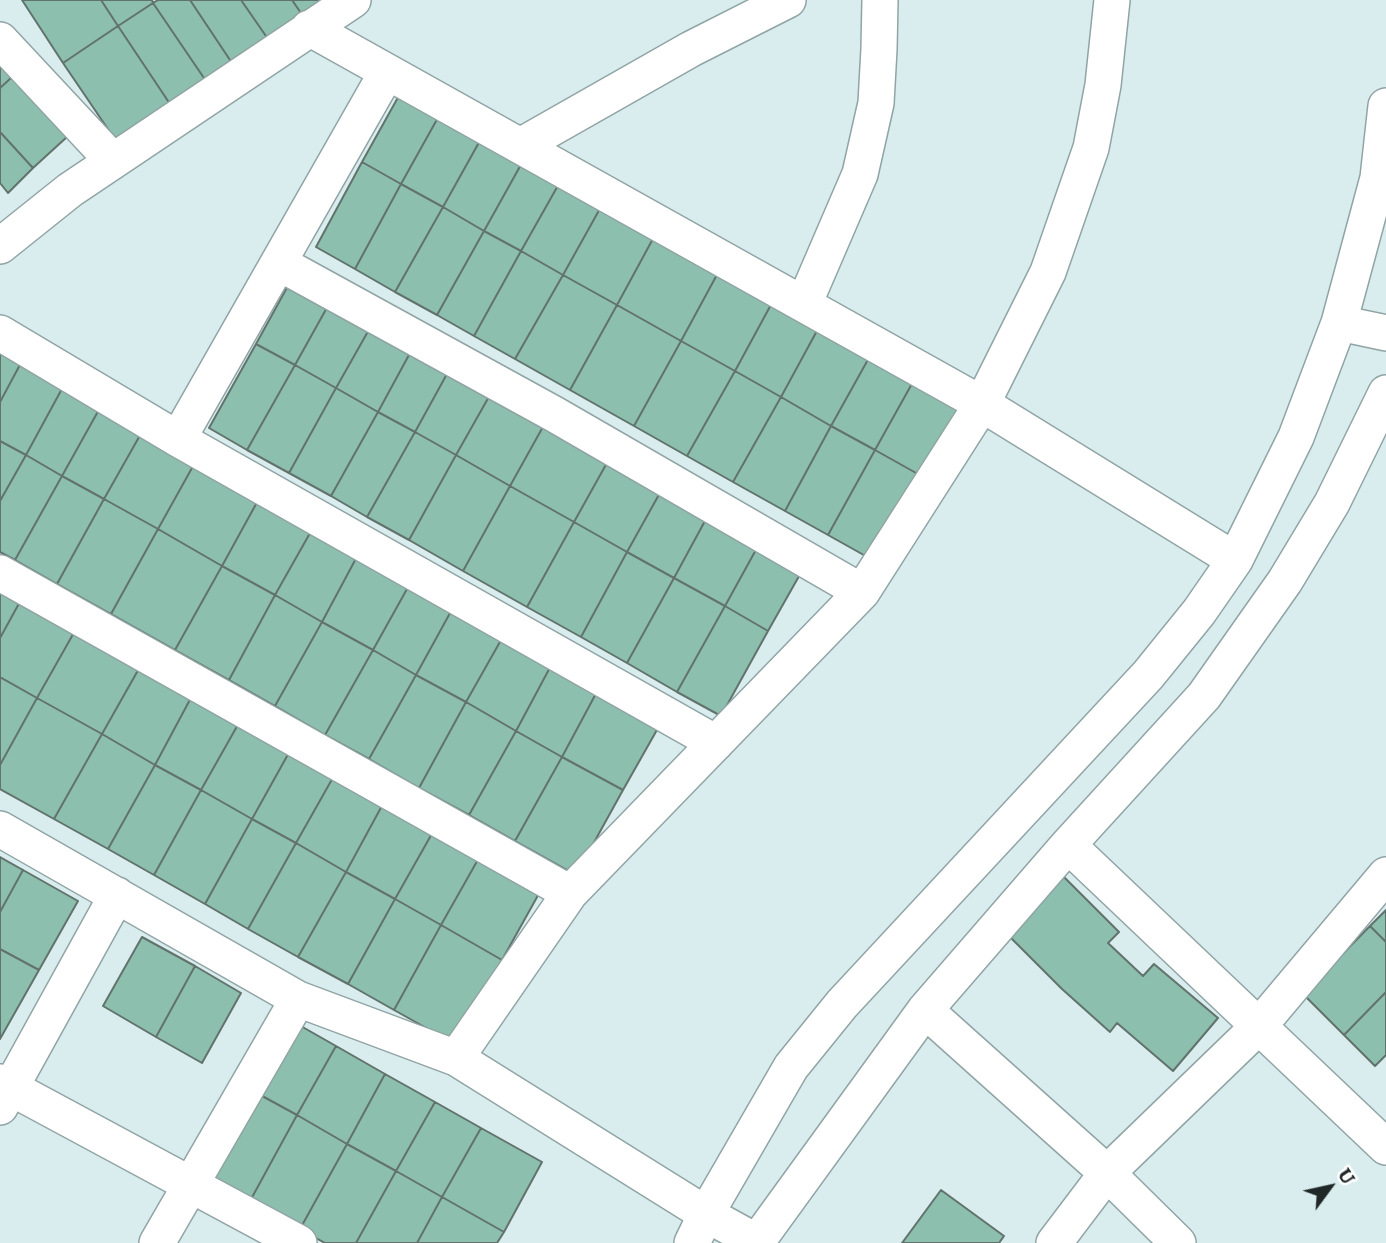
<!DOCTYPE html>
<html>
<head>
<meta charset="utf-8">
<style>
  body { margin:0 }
  #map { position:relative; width:1386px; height:1243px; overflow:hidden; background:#d9edee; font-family:Literata,serif }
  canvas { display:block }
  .north { position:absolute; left:1295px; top:1152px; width:70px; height:70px; -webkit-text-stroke:5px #fff; paint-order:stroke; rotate:57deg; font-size:19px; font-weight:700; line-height:28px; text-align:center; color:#202727 }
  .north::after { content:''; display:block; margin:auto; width:24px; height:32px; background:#202727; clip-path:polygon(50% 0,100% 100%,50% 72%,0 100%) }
</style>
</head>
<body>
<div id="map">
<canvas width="1386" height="1243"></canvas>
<div class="north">U</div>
</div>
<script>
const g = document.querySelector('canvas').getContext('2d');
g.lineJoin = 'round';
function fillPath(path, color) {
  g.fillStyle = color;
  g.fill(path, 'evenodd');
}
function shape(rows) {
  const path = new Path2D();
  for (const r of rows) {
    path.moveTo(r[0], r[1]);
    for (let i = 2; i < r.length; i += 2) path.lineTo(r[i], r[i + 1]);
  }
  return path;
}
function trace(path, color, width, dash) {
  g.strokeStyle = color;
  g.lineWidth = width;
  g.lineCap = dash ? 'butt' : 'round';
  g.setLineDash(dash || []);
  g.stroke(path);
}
const building = shape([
  [22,0,101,0,118,26,63,63,22,0],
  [101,0,152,0,153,3,118,26,101,0],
  [158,0,190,0,232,63,206,81,153,3,158,0],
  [190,0,241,0,268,39,232,63,190,0],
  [241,0,292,0,303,16,268,39,241,0],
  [292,0,327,0,303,16,292,0],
  [153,3,206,81,170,104,118,26,153,3],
  [118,26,170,104,116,141,63,63,118,26],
  [0,64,12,77,0,88,0,64],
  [12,77,68,136,33,168,0,132,0,88,12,77],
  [401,92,440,114,401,184,362,162,401,92],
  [440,114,482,137,443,207,401,184,440,114],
  [0,132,33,168,8,193,0,183,0,132],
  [482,137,523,161,484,231,443,207,482,137],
  [523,161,560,182,521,251,484,231,523,161],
  [362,162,401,184,355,269,316,247,362,162],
  [560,182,602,205,563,275,521,251,560,182],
  [401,184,443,207,395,292,355,269,401,184],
  [602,205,655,235,617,305,563,275,602,205],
  [443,207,484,231,437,315,395,292,443,207],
  [484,231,521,251,474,336,437,315,484,231],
  [655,235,719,271,681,341,617,305,655,235],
  [521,251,563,275,515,359,474,336,521,251],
  [719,271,773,301,735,371,681,341,719,271],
  [295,273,334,295,295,365,256,344,295,273],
  [563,275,617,305,570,390,515,359,563,275],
  [334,295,375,319,336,388,295,365,334,295],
  [773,301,819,327,781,397,735,371,773,301],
  [617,305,681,341,634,426,570,390,617,305],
  [375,319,416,342,378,412,336,388,375,319],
  [819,327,870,356,831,426,781,397,819,327],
  [681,341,735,371,687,456,634,426,681,341],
  [416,342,453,363,415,432,378,412,416,342],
  [256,344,295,365,247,450,209,428,256,344],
  [0,349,22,361,0,402,0,349],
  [870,356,914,380,875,450,831,426,870,356],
  [22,361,64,385,26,455,0,441,0,402,22,361],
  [453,363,495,386,456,455,415,432,453,363],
  [295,365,336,388,289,473,247,450,295,365],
  [735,371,781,397,733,482,687,456,735,371],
  [914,380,964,409,925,478,875,450,914,380],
  [64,385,101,406,62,476,26,455,64,385],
  [495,386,549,416,510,486,456,455,495,386],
  [336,388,378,412,331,496,289,473,336,388],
  [781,397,831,426,785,511,733,482,781,397],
  [101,406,143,430,104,499,62,476,101,406],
  [378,412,415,432,367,517,331,496,378,412],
  [549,416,613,452,574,522,510,486,549,416],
  [831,426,875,450,828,535,785,511,831,426],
  [143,430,197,459,158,529,104,499,143,430],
  [415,432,456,455,409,540,367,517,415,432],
  [0,441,26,455,0,501,0,441],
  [875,450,925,478,878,563,828,535,875,450],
  [613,452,666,482,627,552,574,522,613,452],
  [26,455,62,476,15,560,0,552,0,501,26,455],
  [456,455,510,486,463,571,409,540,456,455],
  [197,459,261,495,222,566,158,529,197,459],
  [62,476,104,499,57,584,15,560,62,476],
  [666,482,712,508,674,578,627,552,666,482],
  [510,486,574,522,527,607,463,571,510,486],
  [261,495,314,526,275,595,222,566,261,495],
  [104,499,158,529,111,614,57,584,104,499],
  [712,508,763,537,725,606,674,578,712,508],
  [574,522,627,552,581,637,527,607,574,522],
  [314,526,360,551,322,622,275,595,314,526],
  [158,529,222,566,175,650,111,614,158,529],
  [763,537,807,562,768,631,725,606,763,537],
  [360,551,412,580,373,650,322,622,360,551],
  [627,552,674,578,627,663,581,637,627,552],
  [222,566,275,595,229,680,175,650,222,566],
  [674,578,725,606,677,692,627,663,674,578],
  [412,580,455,604,416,675,373,650,412,580],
  [0,586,22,598,0,638,0,586],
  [275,595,322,622,275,706,229,680,275,595],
  [22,598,76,629,37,698,0,677,0,638,22,598],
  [455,604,505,633,466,702,416,675,455,604],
  [725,606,768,631,721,716,677,692,725,606],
  [322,622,373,650,325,735,275,706,322,622],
  [76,629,141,665,102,734,37,698,76,629],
  [505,633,554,660,516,731,466,702,505,633],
  [373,650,416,675,369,759,325,735,373,650],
  [554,660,600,686,562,757,516,731,554,660],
  [141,665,193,694,155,765,102,734,141,665],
  [416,675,466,702,419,788,369,759,416,675],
  [0,677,37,698,0,765,0,677],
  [600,686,662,721,623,790,562,757,600,686],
  [193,694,240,721,201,790,155,765,193,694],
  [37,698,102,734,54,819,0,789,0,765,37,698],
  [466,702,516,731,469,815,419,788,466,702],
  [240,721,291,749,252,819,201,790,240,721],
  [516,731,562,757,515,841,469,815,516,731],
  [102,734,155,765,108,849,54,819,102,734],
  [291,749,335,774,296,843,252,819,291,749],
  [562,757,623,790,576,875,515,841,562,757],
  [155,765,201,790,154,875,108,849,155,765],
  [335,774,384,802,346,872,296,843,335,774],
  [201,790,252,819,205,904,154,875,201,790],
  [384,802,434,830,395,899,346,872,384,802],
  [252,819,296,843,248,929,205,904,252,819],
  [434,830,480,856,441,925,395,899,434,830],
  [296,843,346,872,298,957,248,929,296,843],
  [480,856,541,890,502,960,441,925,480,856],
  [0,857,23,870,0,912,0,857],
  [23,870,78,901,39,970,0,949,0,912,23,870],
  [346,872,395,899,348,984,298,957,346,872],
  [1063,876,1119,932,1108,943,1143,976,1154,964,1218,1018,1173,1071,1117,1023,1110,1032,1062,989,1006,933,1063,876],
  [395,899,441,925,394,1010,348,984,395,899],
  [1386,910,1386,942,1370,926,1386,910],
  [441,925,502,960,455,1044,394,1010,441,925],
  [1370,926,1386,942,1386,992,1344,1035,1303,994,1370,926],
  [142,937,195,966,156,1037,103,1006,142,937],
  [0,949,39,970,0,1039,0,949],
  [195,966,241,993,202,1063,156,1037,195,966],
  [1386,992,1386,1055,1375,1066,1344,1035,1386,992],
  [292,1021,336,1046,297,1115,253,1091,292,1021],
  [336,1046,385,1074,347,1144,297,1115,336,1046],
  [385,1074,435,1102,396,1171,347,1144,385,1074],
  [253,1091,297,1115,250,1201,206,1176,253,1091],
  [435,1102,481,1128,442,1197,396,1171,435,1102],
  [297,1115,347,1144,300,1229,250,1201,297,1115],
  [481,1128,542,1162,504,1232,442,1197,481,1128],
  [347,1144,396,1171,356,1243,325,1243,300,1229,347,1144],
  [396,1171,442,1197,417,1243,356,1243,396,1171],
  [941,1190,1004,1236,999,1243,902,1243,941,1190],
  [442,1197,504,1232,497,1243,417,1243,442,1197]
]);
fillPath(building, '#8cbfad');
trace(building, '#62726c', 2);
const street = shape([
  [309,28,982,404,1235,560],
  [0,40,113,161],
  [522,145,691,49,788,0],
  [0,246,70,190,353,0],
  [279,263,554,414,862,592],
  [804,304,860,174,876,103,879,49,880,0],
  [1339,323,1386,333],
  [0,333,178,439,716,743],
  [178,439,387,72],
  [0,573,570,893],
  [0,829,298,999,456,1058,706,1214,757,1242],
  [1068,845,1386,1147],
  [925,1010,1107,1173,1178,1243],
  [456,1058,570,893,862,592,982,404,1048,272,1091,148,1103,85,1112,0],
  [0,1082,299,1243],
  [0,1107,117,895],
  [157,1243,298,999],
  [692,1243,706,1214,791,1067,842,1004,1148,675,1199,612,1235,560,1296,437,1339,323,1378,178,1386,106],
  [756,1243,925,1010,1068,845,1204,696,1285,581,1332,503,1386,393],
  [1054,1243,1107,1173,1259,1026,1386,875]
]);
trace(street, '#91a4a5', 38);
trace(street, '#fff', 35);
</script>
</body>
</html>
